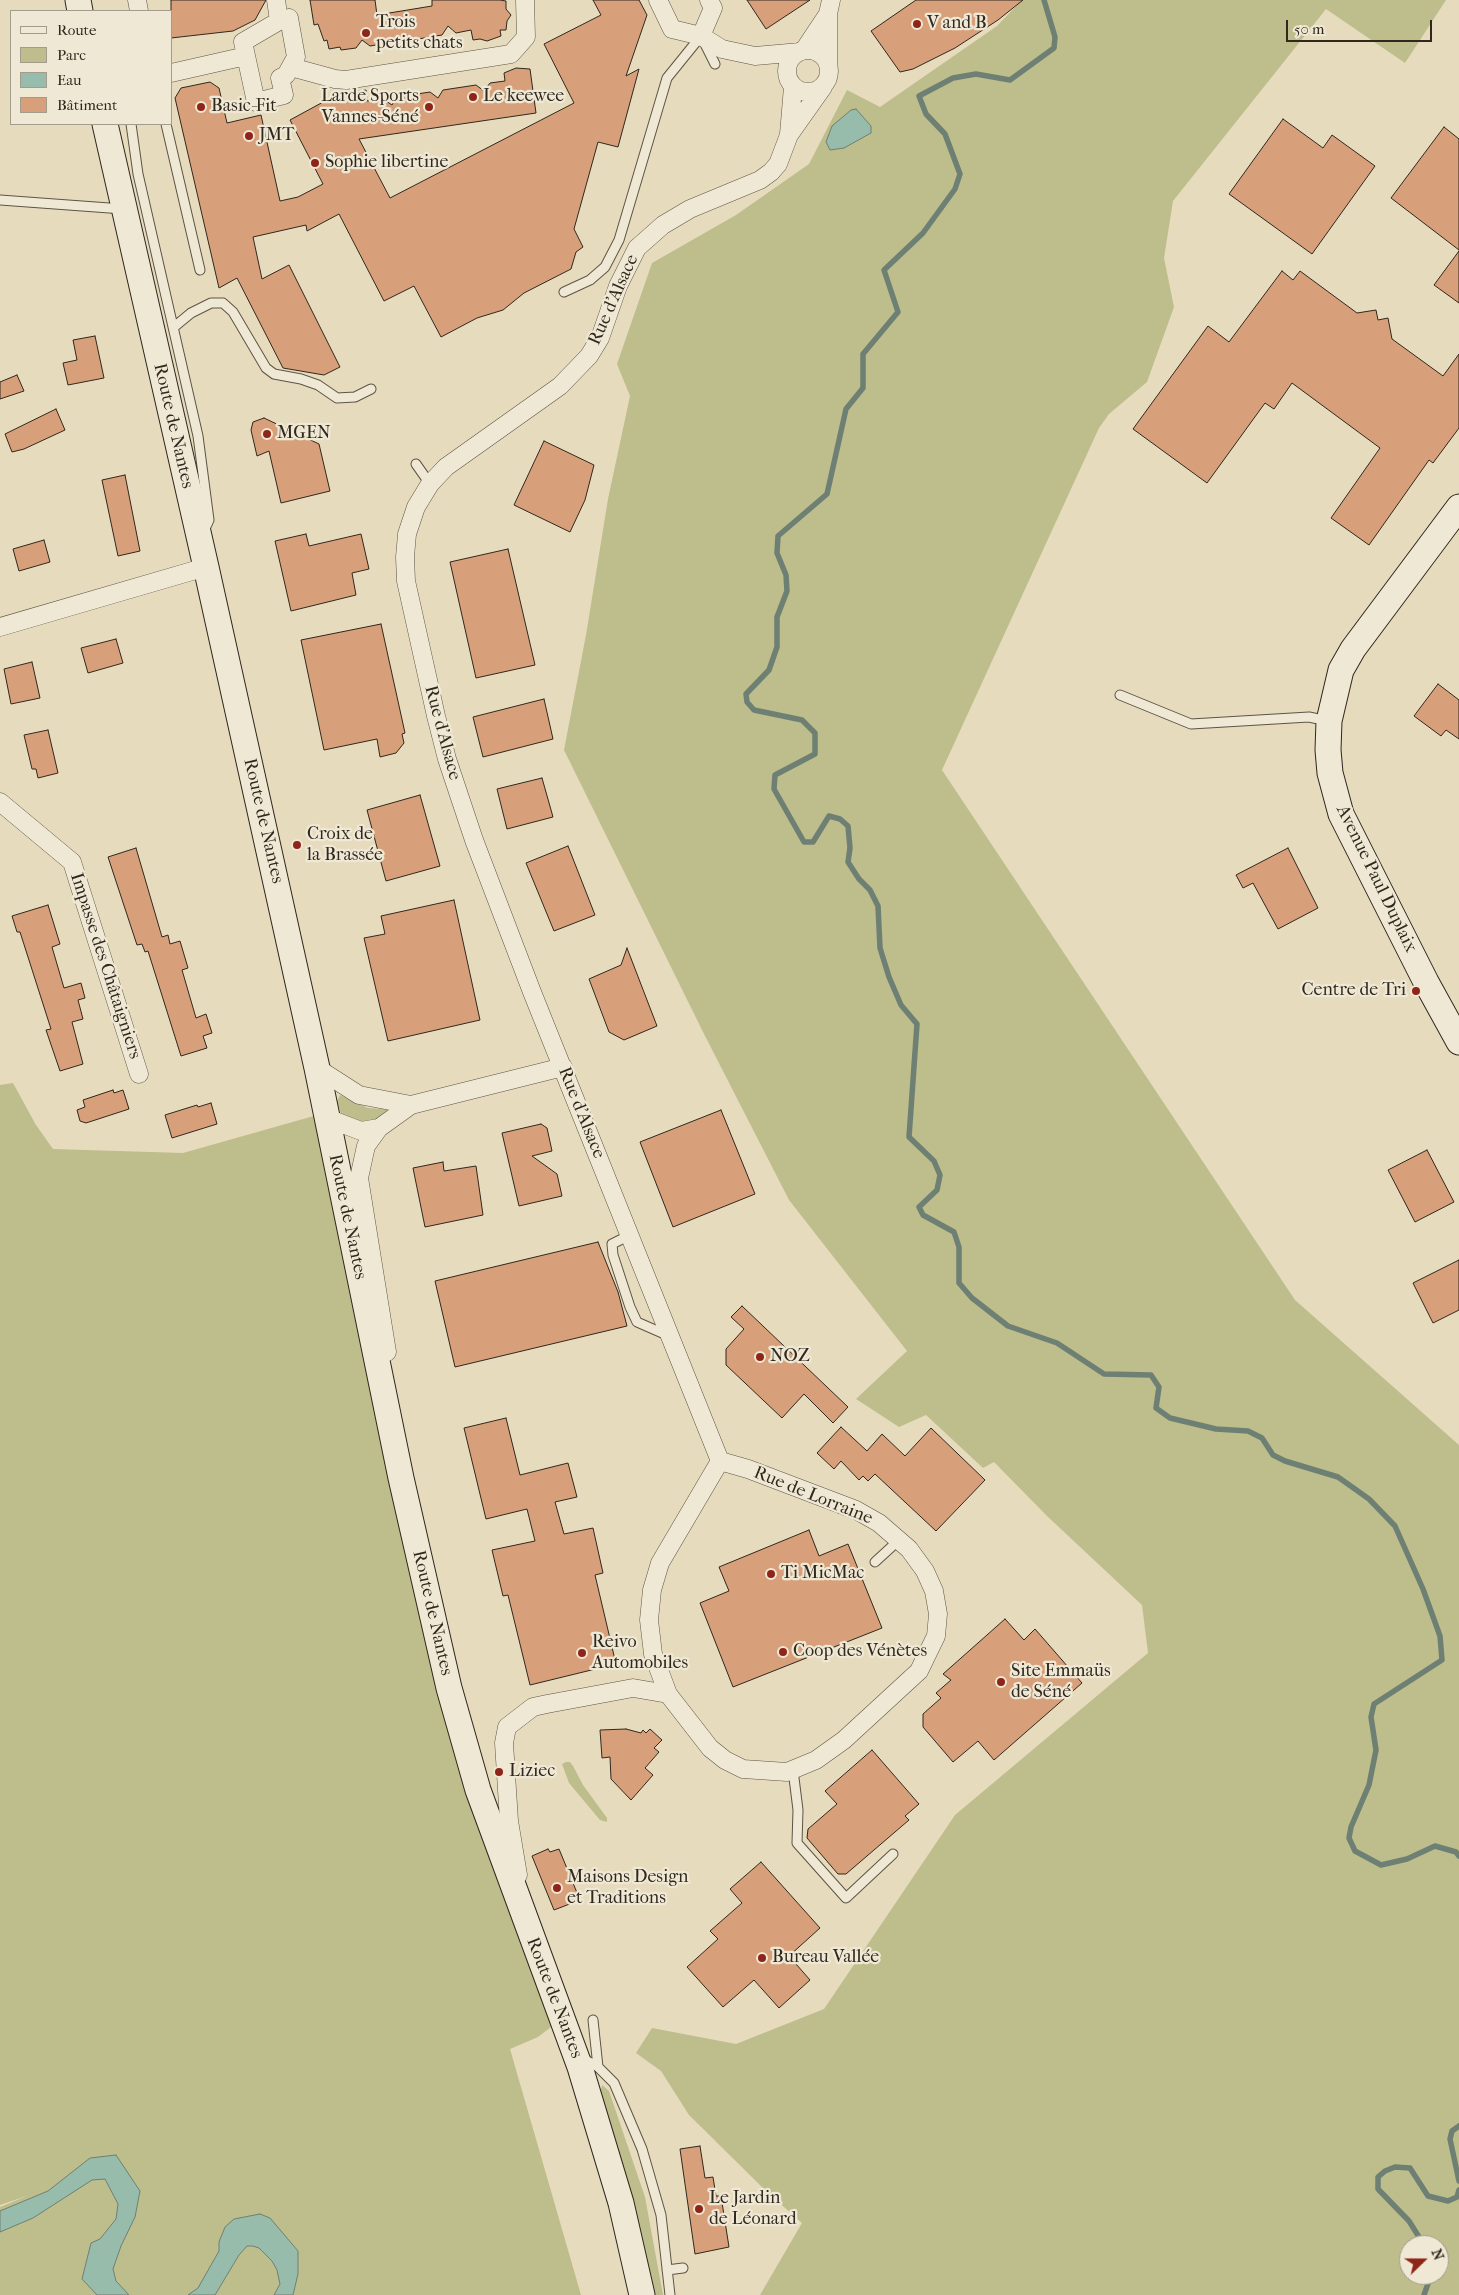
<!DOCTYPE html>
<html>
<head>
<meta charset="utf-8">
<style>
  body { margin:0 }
  #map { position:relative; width:1459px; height:2295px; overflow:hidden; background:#e7dbbe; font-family:"IM FELL French Canon",serif }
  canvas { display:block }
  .legend { position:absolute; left:10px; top:10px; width:162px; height:115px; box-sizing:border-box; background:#efe8d5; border:1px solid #a39b8b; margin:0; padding:6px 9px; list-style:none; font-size:15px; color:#30271d }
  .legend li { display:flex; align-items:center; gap:10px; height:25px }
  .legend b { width:25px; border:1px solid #a39b8b }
  .north { position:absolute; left:1399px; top:2235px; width:50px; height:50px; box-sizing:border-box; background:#efe8d5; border:1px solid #a39b8b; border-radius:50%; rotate:68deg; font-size:14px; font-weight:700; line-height:20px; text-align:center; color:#30271d }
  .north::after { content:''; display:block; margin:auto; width:18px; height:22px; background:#8f2418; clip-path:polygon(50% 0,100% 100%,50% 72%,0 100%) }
  .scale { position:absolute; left:1286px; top:20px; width:146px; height:22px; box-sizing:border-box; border:2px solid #30271d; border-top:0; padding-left:6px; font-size:15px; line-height:18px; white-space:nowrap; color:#30271d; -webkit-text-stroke:4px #efe8d5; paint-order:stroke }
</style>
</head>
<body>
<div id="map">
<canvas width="1459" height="2295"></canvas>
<ul class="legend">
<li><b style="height:6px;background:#efe8d5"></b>Route</li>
<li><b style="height:14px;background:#bebd8c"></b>Parc</li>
<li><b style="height:14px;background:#98bcac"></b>Eau</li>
<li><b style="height:14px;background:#d7a07a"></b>Bâtiment</li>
</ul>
<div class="north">N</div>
<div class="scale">50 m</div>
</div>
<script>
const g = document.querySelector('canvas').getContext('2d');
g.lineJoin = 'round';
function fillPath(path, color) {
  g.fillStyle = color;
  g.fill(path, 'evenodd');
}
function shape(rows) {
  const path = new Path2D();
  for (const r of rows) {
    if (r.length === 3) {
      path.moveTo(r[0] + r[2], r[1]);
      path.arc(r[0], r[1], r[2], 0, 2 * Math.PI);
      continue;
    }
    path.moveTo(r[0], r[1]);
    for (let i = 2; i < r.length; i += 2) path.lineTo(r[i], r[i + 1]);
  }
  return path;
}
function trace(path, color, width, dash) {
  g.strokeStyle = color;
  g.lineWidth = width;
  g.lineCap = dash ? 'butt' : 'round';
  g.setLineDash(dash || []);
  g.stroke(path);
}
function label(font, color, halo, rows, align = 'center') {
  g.font = font + ' "IM FELL French Canon",serif';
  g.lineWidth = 4.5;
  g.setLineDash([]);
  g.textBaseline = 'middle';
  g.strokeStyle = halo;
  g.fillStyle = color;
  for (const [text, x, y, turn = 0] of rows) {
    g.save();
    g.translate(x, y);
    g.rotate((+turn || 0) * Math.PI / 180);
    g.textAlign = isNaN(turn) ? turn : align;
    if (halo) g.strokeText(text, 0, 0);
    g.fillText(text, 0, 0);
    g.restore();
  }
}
fillPath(shape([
  [1022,0,1446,0,1405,63,1326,9,1173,201,1164,258,1174,307,1147,382,1109,414,1099,428,942,770,1295,1300,1459,1445,1459,2295,760,2295,802,2223,765,2190,689,2115,661,2071,636,2053,652,2028,736,2044,824,2009,955,1815,1148,1653,1142,1605,1047,1516,994,1462,983,1468,926,1415,899,1427,856,1399,907,1351,789,1200,703,1032,564,750,586,635,608,499,630,396,617,364,652,263,736,215,809,164,847,90,880,107,997,26],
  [1409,2245,1439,2245,1439,2275,1409,2275],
  [13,1083,36,1125,53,1149,183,1153,335,1110,324,1168,401,1526,555,2024,538,2037,510,2049,581,2295,0,2295,0,2207,27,2196,0,2205,0,1085],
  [340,1095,368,1108,395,1110,362,1125,342,1117,337,1101],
  [566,1762,570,1762,573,1766,583,1785,607,1818,607,1822,600,1820,569,1783,562,1764],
  [602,2085,609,2091,645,2197,663,2295,653,2295,600,2094]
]), '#bebd8c');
const water = shape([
  [856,109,871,126,871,133,844,148,830,150,826,142,832,126,851,110,856,109],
  [116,2155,140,2191,135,2217,121,2246,113,2269,116,2281,129,2295,97,2295,82,2279,91,2243,100,2239,116,2219,118,2204,105,2179,92,2180,33,2218,0,2232,0,2211,48,2191,90,2158,116,2155],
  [260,2214,270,2218,298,2251,298,2274,293,2295,274,2295,280,2284,277,2270,272,2261,259,2248,253,2246,247,2246,239,2255,215,2295,188,2295,198,2288,219,2251,219,2242,225,2227,234,2219,260,2214]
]);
fillPath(water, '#98bcac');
trace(water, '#6e8073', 1);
trace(shape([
  [1044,0,1055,37,1054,48,1010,80,976,74,953,78,919,96,926,114,945,134,960,174,955,189,923,233,884,270,898,312,863,354,863,388,846,409,827,494,778,536,777,553,786,575,787,591,777,617,777,647,769,670,746,694,747,702,754,710,802,720,815,733,815,754,775,775,774,789,804,842,813,842,829,816,840,819,848,826,850,848,848,862,859,879,870,890,878,906,880,948,889,977,901,1005,917,1024,909,1137,934,1161,940,1175,937,1190,919,1207,923,1215,954,1232,959,1247,959,1283,972,1298,1008,1326,1057,1343,1104,1374,1151,1375,1159,1387,1156,1408,1170,1418,1216,1429,1248,1431,1262,1438,1273,1455,1285,1461,1338,1477,1369,1499,1395,1526,1423,1589,1440,1636,1442,1660,1374,1704,1371,1717,1376,1750,1369,1785,1351,1827,1349,1838,1355,1851,1381,1865,1407,1859,1435,1846,1456,1852,1459,1856],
  [1459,2126,1452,2131,1450,2139,1459,2181],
  [1424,2245,1409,2221,1378,2189,1378,2177,1385,2171,1395,2167,1410,2168,1428,2196,1448,2201,1457,2197,1459,2190],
  [1424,2295,1431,2275]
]), '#6e8073', 5.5);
const building = shape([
  [171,0,266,0,255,20,233,31,171,38,171,0],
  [310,0,375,0,377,15,432,6,432,0,500,0,506,1,506,9,511,15,507,21,506,30,500,30,501,36,487,41,480,39,473,40,471,30,456,33,448,26,442,35,412,40,404,33,399,41,370,46,362,40,356,48,341,50,340,47,329,49,327,40,324,41,318,24,314,25,310,0],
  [593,0,639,0,647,15,626,76,639,69,618,147,598,142,574,229,583,247,576,252,571,269,524,293,503,310,477,318,441,337,414,286,384,301,339,214,307,231,306,225,253,237,262,279,289,265,340,367,324,375,283,368,237,278,219,288,175,98,181,88,210,82,219,88,227,123,261,115,280,201,298,197,323,184,290,120,336,95,366,90,367,101,383,99,392,105,397,97,430,92,438,98,443,90,476,85,484,91,490,83,505,81,504,73,516,68,530,69,536,113,359,139,390,198,574,103,544,44,601,15,593,0],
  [747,0,810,0,766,29,747,0],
  [916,0,1023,0,998,20,955,48,913,69,900,72,871,31,916,0],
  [1283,119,1323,148,1332,135,1375,166,1312,254,1229,194,1283,119],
  [1444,127,1459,139,1459,250,1391,198,1444,127],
  [1459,251,1459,303,1434,285,1459,251],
  [1282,271,1293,280,1300,271,1357,313,1376,310,1378,320,1388,318,1392,339,1443,376,1459,354,1459,428,1433,463,1429,460,1369,545,1331,518,1380,448,1292,383,1274,409,1265,403,1207,483,1133,429,1208,326,1229,342,1282,271],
  [95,336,104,378,68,385,63,363,77,360,73,340,95,336],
  [17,375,24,391,0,399,0,382,17,375],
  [56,409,65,430,24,449,12,452,5,434,56,409],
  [264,418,319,444,330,491,281,503,269,451,257,456,251,430,253,422,264,418],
  [544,441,594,465,585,500,570,532,514,505,544,441],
  [125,475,140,551,118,556,102,480,125,475],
  [306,534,309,546,361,534,369,569,352,573,356,595,291,611,275,541,306,534],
  [44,540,50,562,19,571,13,549,44,540],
  [508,549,535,665,476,678,450,562,508,549],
  [381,624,405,733,402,734,404,743,396,753,380,757,377,739,324,750,301,640,381,624],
  [116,639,123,663,88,673,81,648,116,639],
  [32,662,40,698,11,704,4,669,32,662],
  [1438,684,1459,700,1459,739,1446,730,1441,736,1414,716,1438,684],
  [544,699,553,739,483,757,473,717,544,699],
  [48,730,58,773,38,778,36,769,32,769,24,735,48,730],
  [542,778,553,817,507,829,497,789,542,778],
  [420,795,440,866,386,881,367,810,420,795],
  [568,846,595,915,554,931,526,863,568,846],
  [136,848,162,937,168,935,170,944,180,941,188,968,182,970,196,1018,206,1014,212,1033,203,1036,207,1048,181,1056,148,951,145,952,142,944,137,945,108,857,136,848],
  [1288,848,1318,908,1278,929,1253,883,1243,888,1236,875,1288,848],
  [454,900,480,1020,388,1041,364,938,385,934,381,916,454,900],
  [48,905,60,944,52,947,64,988,81,983,85,998,78,1000,83,1019,72,1022,83,1064,60,1071,46,1030,51,1029,20,932,17,932,12,916,48,905],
  [627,948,657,1026,624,1040,609,1032,589,979,621,965,627,948],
  [113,1090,114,1093,123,1090,129,1109,86,1123,80,1121,77,1110,85,1107,83,1100,113,1090],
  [211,1103,217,1124,172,1138,165,1115,197,1105,198,1107,211,1103],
  [721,1110,755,1194,673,1227,640,1142,721,1110],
  [541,1124,547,1128,552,1151,532,1156,557,1174,562,1196,519,1206,502,1133,541,1124],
  [1427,1150,1454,1202,1415,1222,1388,1170,1427,1150],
  [443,1162,444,1171,476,1166,483,1215,425,1227,413,1168,443,1162],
  [598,1242,618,1292,627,1326,455,1367,435,1281,598,1242],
  [1459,1260,1459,1310,1433,1323,1413,1283,1459,1260],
  [742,1306,848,1407,833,1423,804,1394,782,1418,726,1365,726,1349,744,1329,731,1317,742,1306],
  [506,1418,520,1475,568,1463,577,1497,555,1502,564,1534,593,1528,603,1573,595,1575,616,1664,530,1685,508,1595,503,1596,492,1550,535,1541,527,1509,486,1519,464,1428,506,1418],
  [841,1427,867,1451,882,1434,905,1456,931,1428,985,1480,936,1531,875,1474,868,1481,863,1476,859,1480,841,1461,834,1469,817,1453,841,1427],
  [809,1530,819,1556,848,1544,882,1628,733,1687,700,1603,729,1591,719,1567,809,1530],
  [1005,1619,1024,1640,1035,1629,1082,1683,994,1760,978,1741,953,1762,923,1727,923,1714,941,1698,936,1693,951,1680,943,1674,1005,1619],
  [626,1729,641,1733,643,1730,646,1733,650,1729,662,1740,654,1748,659,1752,645,1768,653,1775,631,1800,611,1779,610,1757,602,1758,600,1730,626,1729],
  [872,1750,919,1804,905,1816,909,1820,846,1874,838,1874,807,1838,808,1829,837,1804,825,1791,872,1750],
  [548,1849,550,1852,559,1849,580,1900,554,1910,532,1856,548,1849],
  [761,1862,820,1928,789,1956,810,1980,779,2008,754,1980,723,2007,687,1967,718,1939,710,1931,742,1903,730,1889,761,1862],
  [700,2146,705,2178,713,2177,716,2196,721,2196,729,2247,695,2254,680,2149,700,2146]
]);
fillPath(building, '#d7a07a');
trace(building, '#30271d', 1);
const lane = shape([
  [131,124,138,174,198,436,209,520,203,533],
  [166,124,200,270],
  [0,200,123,209],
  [564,292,590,280,605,267,619,240,667,78,701,36,715,64],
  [174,327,191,313,211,303,223,303,233,312,266,368,274,374,301,379,318,385,337,398,355,397,371,389],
  [416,464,430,484],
  [1120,695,1191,724,1309,717,1328,721],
  [630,1235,612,1244,613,1255,630,1307,637,1322,669,1336],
  [875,1562,899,1540],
  [793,1770,798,1810,797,1843,846,1898,893,1854],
  [593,2020,598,2067],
  [582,2058,598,2067,614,2083,642,2149,661,2215,670,2295],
  [667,2270,683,2268]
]);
const street = shape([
  [137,0,139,11],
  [276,0,279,21],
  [658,0,672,29,701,36,722,49,755,56,800,52],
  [289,18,296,57,286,75,280,78,284,95,256,102,243,42,279,21,289,18],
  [701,36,713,8,709,0],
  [808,71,21],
  [804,50,828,14],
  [828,64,828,14,831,0],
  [291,67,335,79,346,80,511,54,526,37,525,0],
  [171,73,246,56],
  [789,134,793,87],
  [0,627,206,567],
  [0,802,72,862,139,1074],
  [317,1068,359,1095,411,1105],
  [327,1118,361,1131,379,1128],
  [387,1352,359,1178,366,1146,379,1128,411,1105,563,1067],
  [720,1461,532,992,474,840,447,759,436,716,406,581,405,557,407,534,416,507,430,484,446,467,560,386,589,356,600,338,618,286,637,248,663,225,690,209,760,180,771,172,778,164,789,135,823,87],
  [720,1461,748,1469,856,1510,879,1523,909,1549,925,1571,934,1591,938,1614,936,1636,919,1671,844,1740,816,1760,787,1772,743,1769,725,1760,710,1748,668,1694,653,1654,649,1620,652,1590,660,1563,720,1461],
  [518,1875,509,1821,504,1743,507,1727,533,1707,547,1704,633,1688,668,1694]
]);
const secondary = shape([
  [78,0,80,11],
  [105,124,206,567,317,1068,401,1478,449,1688,478,1790,580,2067,621,2203,642,2295],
  [1459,507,1353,649,1341,670,1329,721,1328,750,1330,773,1341,814,1426,982,1459,1042]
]);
trace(lane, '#5e5445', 11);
trace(street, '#5e5445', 19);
trace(secondary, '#30271d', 27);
trace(lane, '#efe8d5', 9);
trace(street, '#efe8d5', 18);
trace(secondary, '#efe8d5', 25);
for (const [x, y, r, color] of [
  [917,24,5,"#8f2418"],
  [366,33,5,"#8f2418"],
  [473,97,5,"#8f2418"],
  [201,107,5,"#8f2418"],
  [429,107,5,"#8f2418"],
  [249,136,5,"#8f2418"],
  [315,163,5,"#8f2418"],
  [267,434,5,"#8f2418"],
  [297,845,5,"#8f2418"],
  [1416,991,5,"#8f2418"],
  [760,1357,5,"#8f2418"],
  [771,1574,5,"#8f2418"],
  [783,1652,5,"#8f2418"],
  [582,1653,5,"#8f2418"],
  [1001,1682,5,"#8f2418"],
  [499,1772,5,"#8f2418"],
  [557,1888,5,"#8f2418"],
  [762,1958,5,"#8f2418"],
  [699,2209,5,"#8f2418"]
]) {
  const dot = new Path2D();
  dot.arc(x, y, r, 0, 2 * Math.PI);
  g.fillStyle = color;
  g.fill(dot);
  trace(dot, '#efe8d5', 2);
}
label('18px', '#30271d', '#efe8d5', [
  ["Trois",376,23],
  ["petits chats",376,44],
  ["V and B",927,24],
  ["Larde Sports",419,97,"right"],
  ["Vannes-Séné",419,118,"right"],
  ["Le keewee",483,97],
  ["Basic-Fit",211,107],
  ["JMT",259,136],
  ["Sophie libertine",325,163],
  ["MGEN",277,434],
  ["Croix de",307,835],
  ["la Brassée",307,856],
  ["Centre de Tri",1406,991,"right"],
  ["NOZ",770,1357],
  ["Ti MicMac",781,1574],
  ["Reivo",592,1643],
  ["Automobiles",592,1664],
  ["Coop des Vénètes",793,1652],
  ["Site Emmaüs",1011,1672],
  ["de Séné",1011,1693],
  ["Liziec",509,1772],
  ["Maisons Design",567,1878],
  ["et Traditions",567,1899],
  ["Bureau Vallée",772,1958],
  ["Le Jardin",709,2199],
  ["de Léonard",709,2220]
], 'left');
label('18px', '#30271d', '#efe8d5', [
  ["Rue d'Alsace",614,300,-66],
  ["Route de Nantes",173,426,77],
  ["Rue d'Alsace",442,733,75],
  ["Route de Nantes",263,821,77],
  ["Avenue Paul Duplaix",1376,879,64],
  ["Impasse des Châtaigniers",105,966,72],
  ["Rue d'Alsace",581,1113,68],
  ["Route de Nantes",347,1217,78],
  ["Rue de Lorraine",813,1496,22],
  ["Route de Nantes",432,1613,77],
  ["Route de Nantes",554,1998,69]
]);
</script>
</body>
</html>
